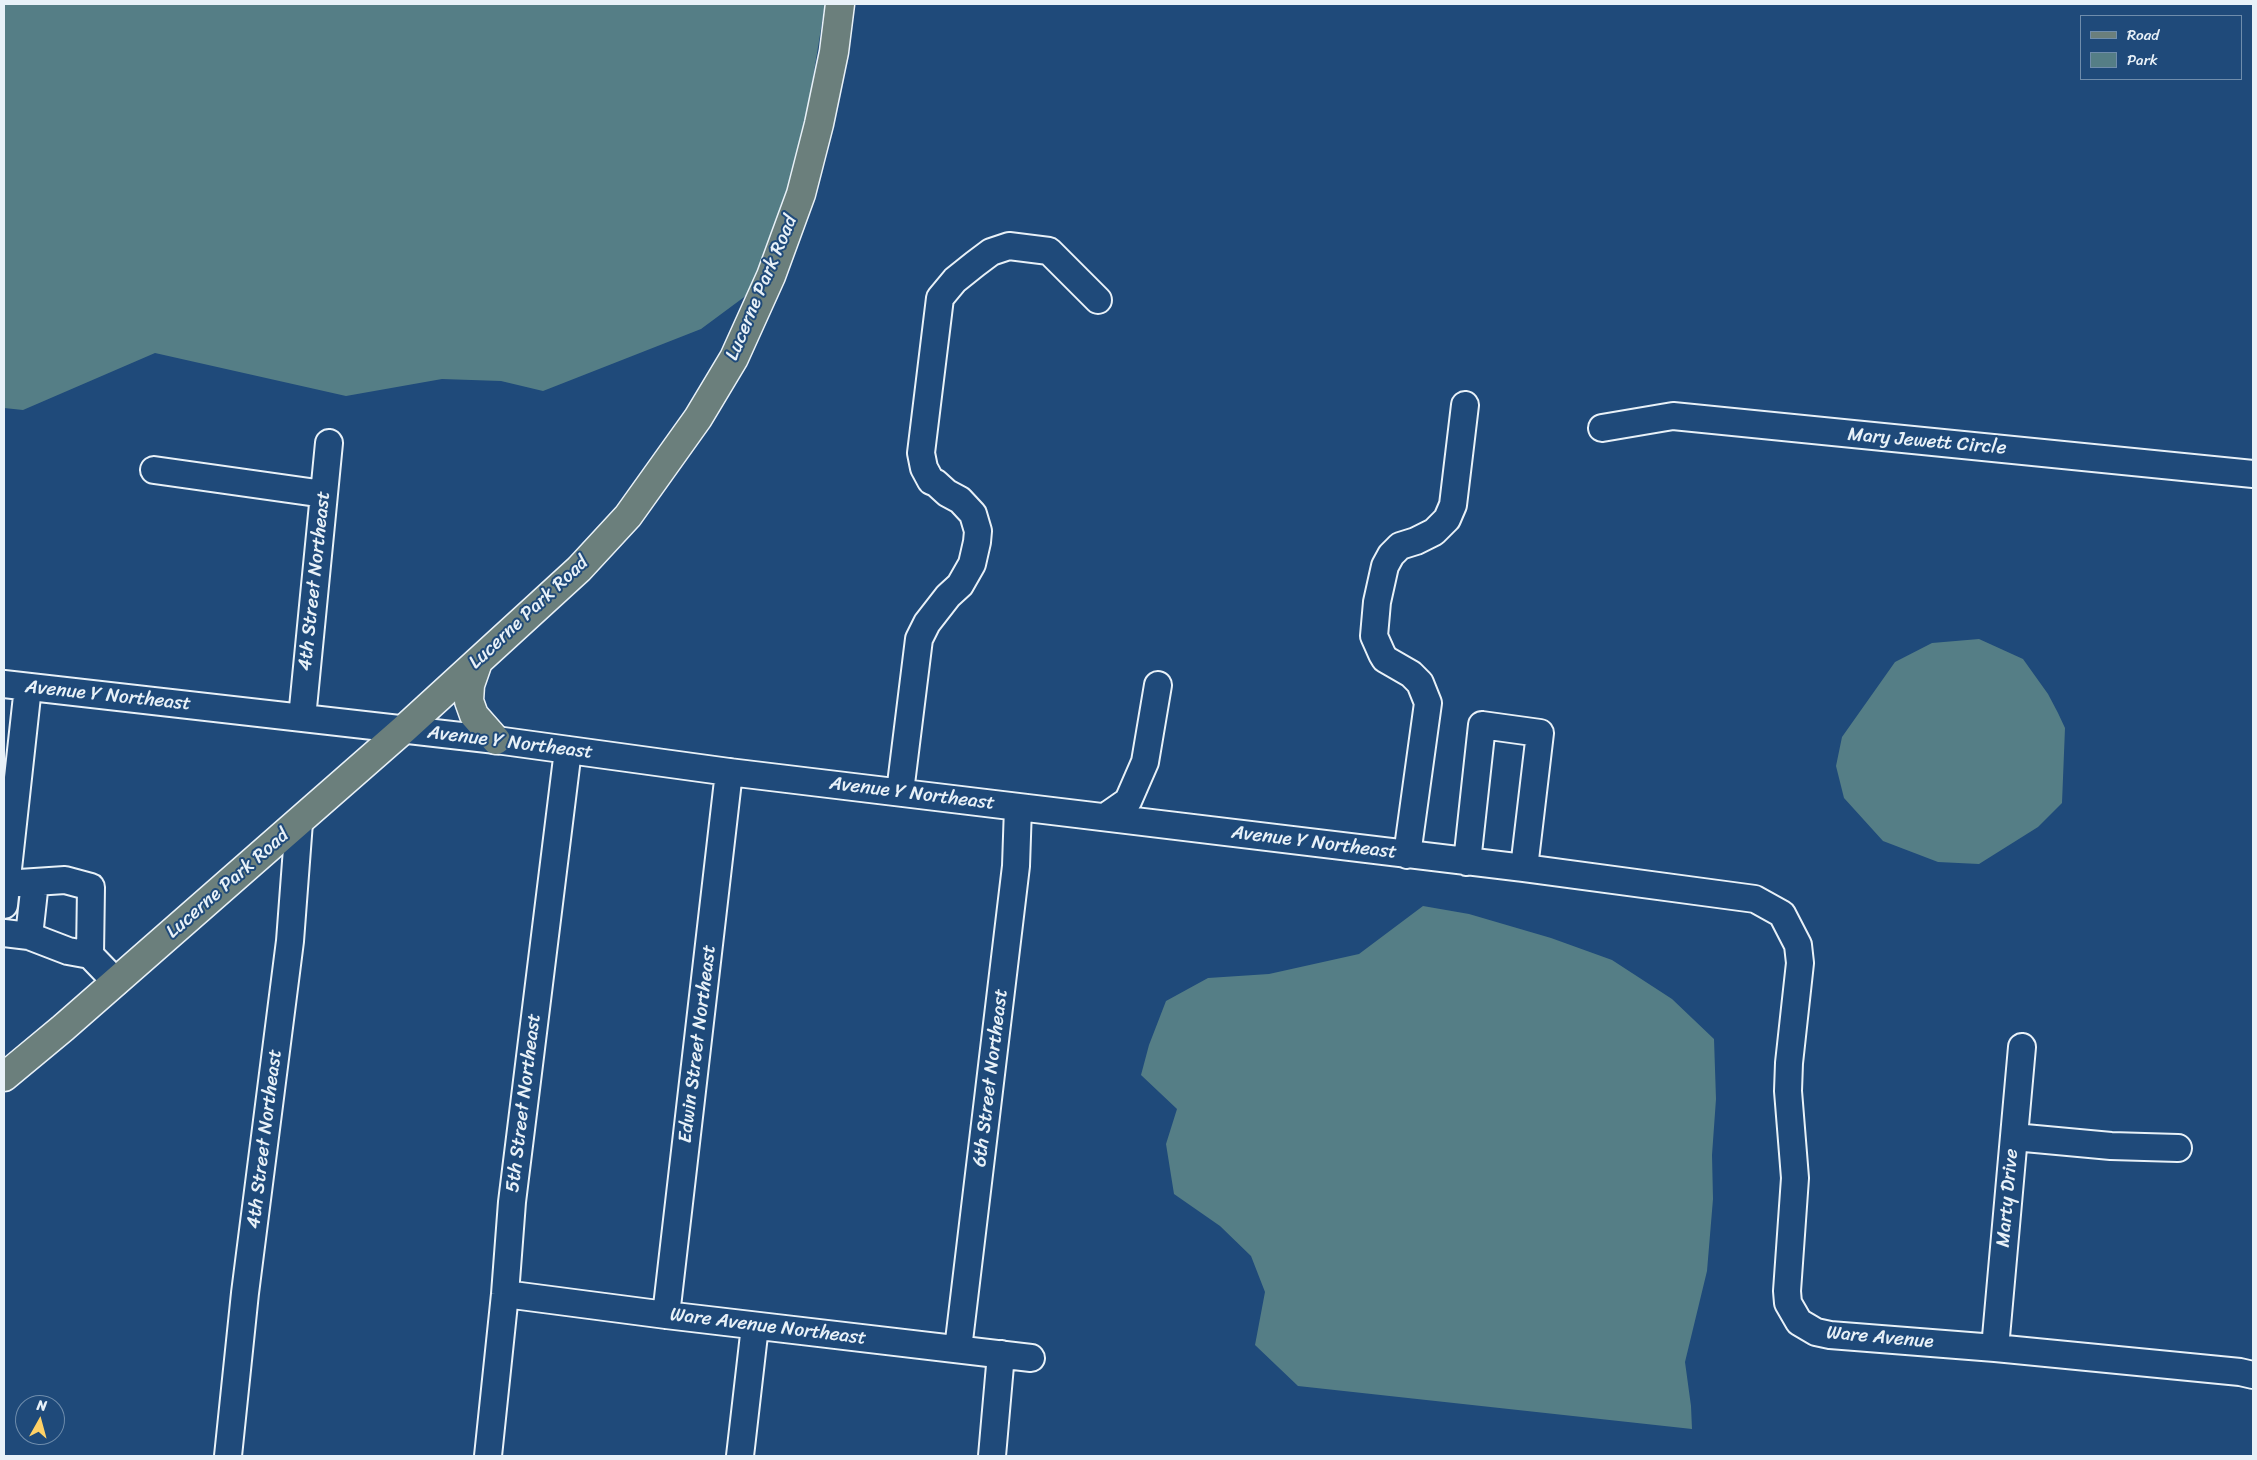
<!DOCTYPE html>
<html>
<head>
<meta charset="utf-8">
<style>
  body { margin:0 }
  #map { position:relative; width:2257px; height:1460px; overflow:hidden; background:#1f4a7a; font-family:Sriracha,sans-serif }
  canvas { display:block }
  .frame { position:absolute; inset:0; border:5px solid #e8f1f8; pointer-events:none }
  .legend { position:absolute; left:2080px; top:15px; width:162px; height:65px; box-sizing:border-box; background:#1f4a7a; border:1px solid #6f8dac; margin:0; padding:6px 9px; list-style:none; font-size:15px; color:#e8f1f8 }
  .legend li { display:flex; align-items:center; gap:10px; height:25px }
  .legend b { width:25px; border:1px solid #6f8dac }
  .north { position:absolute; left:15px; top:1395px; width:50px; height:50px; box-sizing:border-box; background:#1f4a7a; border:1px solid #6f8dac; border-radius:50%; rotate:7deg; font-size:14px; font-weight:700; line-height:20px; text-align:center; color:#e8f1f8 }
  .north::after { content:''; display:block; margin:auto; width:18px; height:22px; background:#ffd166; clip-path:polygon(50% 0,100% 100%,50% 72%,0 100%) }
</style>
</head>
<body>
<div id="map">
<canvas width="2257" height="1460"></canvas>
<div class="frame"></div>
<ul class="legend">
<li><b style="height:6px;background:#6b7f7c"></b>Road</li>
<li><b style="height:14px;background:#557e86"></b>Park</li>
</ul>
<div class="north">N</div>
</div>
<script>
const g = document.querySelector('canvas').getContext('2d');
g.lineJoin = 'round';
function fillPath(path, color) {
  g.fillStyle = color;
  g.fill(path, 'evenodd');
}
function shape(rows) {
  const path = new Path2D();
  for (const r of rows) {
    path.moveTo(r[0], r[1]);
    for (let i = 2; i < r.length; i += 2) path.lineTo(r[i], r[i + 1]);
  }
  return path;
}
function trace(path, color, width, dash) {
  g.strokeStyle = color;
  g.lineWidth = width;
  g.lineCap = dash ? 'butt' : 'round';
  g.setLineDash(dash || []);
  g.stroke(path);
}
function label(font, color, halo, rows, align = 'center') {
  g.font = font + ' Sriracha,sans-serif';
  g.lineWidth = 4;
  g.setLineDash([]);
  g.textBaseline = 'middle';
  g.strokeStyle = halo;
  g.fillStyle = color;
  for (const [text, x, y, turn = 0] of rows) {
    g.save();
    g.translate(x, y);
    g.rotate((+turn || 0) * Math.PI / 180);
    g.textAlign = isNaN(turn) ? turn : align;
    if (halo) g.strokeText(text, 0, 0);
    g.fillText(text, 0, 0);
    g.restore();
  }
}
fillPath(shape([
  [4,4,825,4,799,164,755,289,701,329,543,391,501,381,442,379,346,396,155,353,23,410,4,408],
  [1979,639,2023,659,2048,694,2058,713,2065,728,2062,803,2038,827,1979,864,1938,862,1883,841,1844,798,1836,766,1842,737,1895,662,1932,643],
  [1423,906,1469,914,1551,938,1612,960,1672,999,1714,1039,1716,1099,1712,1155,1713,1199,1707,1271,1685,1362,1691,1406,1692,1429,1298,1386,1255,1345,1265,1292,1251,1256,1220,1226,1174,1194,1166,1144,1177,1109,1141,1075,1149,1045,1166,1001,1208,978,1269,974,1359,954]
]), '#557e86');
const minor = shape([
  [1602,428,1673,416,2253,474],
  [154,470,324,494],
  [4,684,496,740,729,772,1524,868,1755,899,1782,914,1798,945,1800,963,1789,1063,1788,1091,1795,1178,1787,1291,1788,1303,1799,1322,1816,1332,1830,1335,1995,1348,2240,1372,2253,1375],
  [302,718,329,443],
  [900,792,919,639,927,623,948,596,960,585,972,564,977,542,978,531,973,514,960,500,947,493,936,483,931,481,924,468,921,453,940,298,955,280,975,264,991,252,1009,246,1049,251,1098,300],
  [1105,817,1128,801,1145,762,1158,685],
  [1407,855,1428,703,1420,683,1411,674,1385,659,1382,654,1374,636,1377,602,1385,566,1391,555,1400,546,1416,541,1434,532,1447,519,1453,505,1465,405],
  [1467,862,1482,725,1540,733,1524,868],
  [4,884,65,880,91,887,90,955,116,982],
  [4,905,28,687],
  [4,933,29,936,68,951,90,955],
  [29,936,35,882],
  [2014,1137,2111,1146,2178,1148],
  [505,1294,666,1315,1031,1358],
  [666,1315,729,772],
  [1995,1348,2022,1047],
  [958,1349,1016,866,1018,807],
  [228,1456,245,1293,290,941,299,822],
  [488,1456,505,1294,512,1202,568,750],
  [740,1456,755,1326],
  [992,1456,1001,1354]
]);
const major = shape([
  [478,662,470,685,469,701,474,715,496,740],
  [4,1077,63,1028,403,730,579,569,628,516,698,418,734,358,771,276,801,194,819,124,834,52,840,4]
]);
trace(minor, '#e8f1f8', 30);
trace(major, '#e8f1f8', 31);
trace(minor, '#1f4a7a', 26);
trace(major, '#6b7f7c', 28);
label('19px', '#e8f1f8', '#1f4a7a', [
  ["Lucerne Park Road",762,288,-67],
  ["Mary Jewett Circle",1927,442,5],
  ["4th Street Northeast",315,581,-84],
  ["Lucerne Park Road",529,613,-43],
  ["Avenue Y Northeast",108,696,6],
  ["Avenue Y Northeast",510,743,7],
  ["Avenue Y Northeast",912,794,7],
  ["Avenue Y Northeast",1314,843,7],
  ["Lucerne Park Road",228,884,-41],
  ["Edwin Street Northeast",698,1044,-83],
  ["6th Street Northeast",991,1078,-83],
  ["5th Street Northeast",524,1103,-83],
  ["4th Street Northeast",265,1139,-83],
  ["Marty Drive",2008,1198,-85],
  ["Ware Avenue Northeast",768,1327,7],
  ["Ware Avenue",1880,1338,5]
]);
</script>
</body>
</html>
